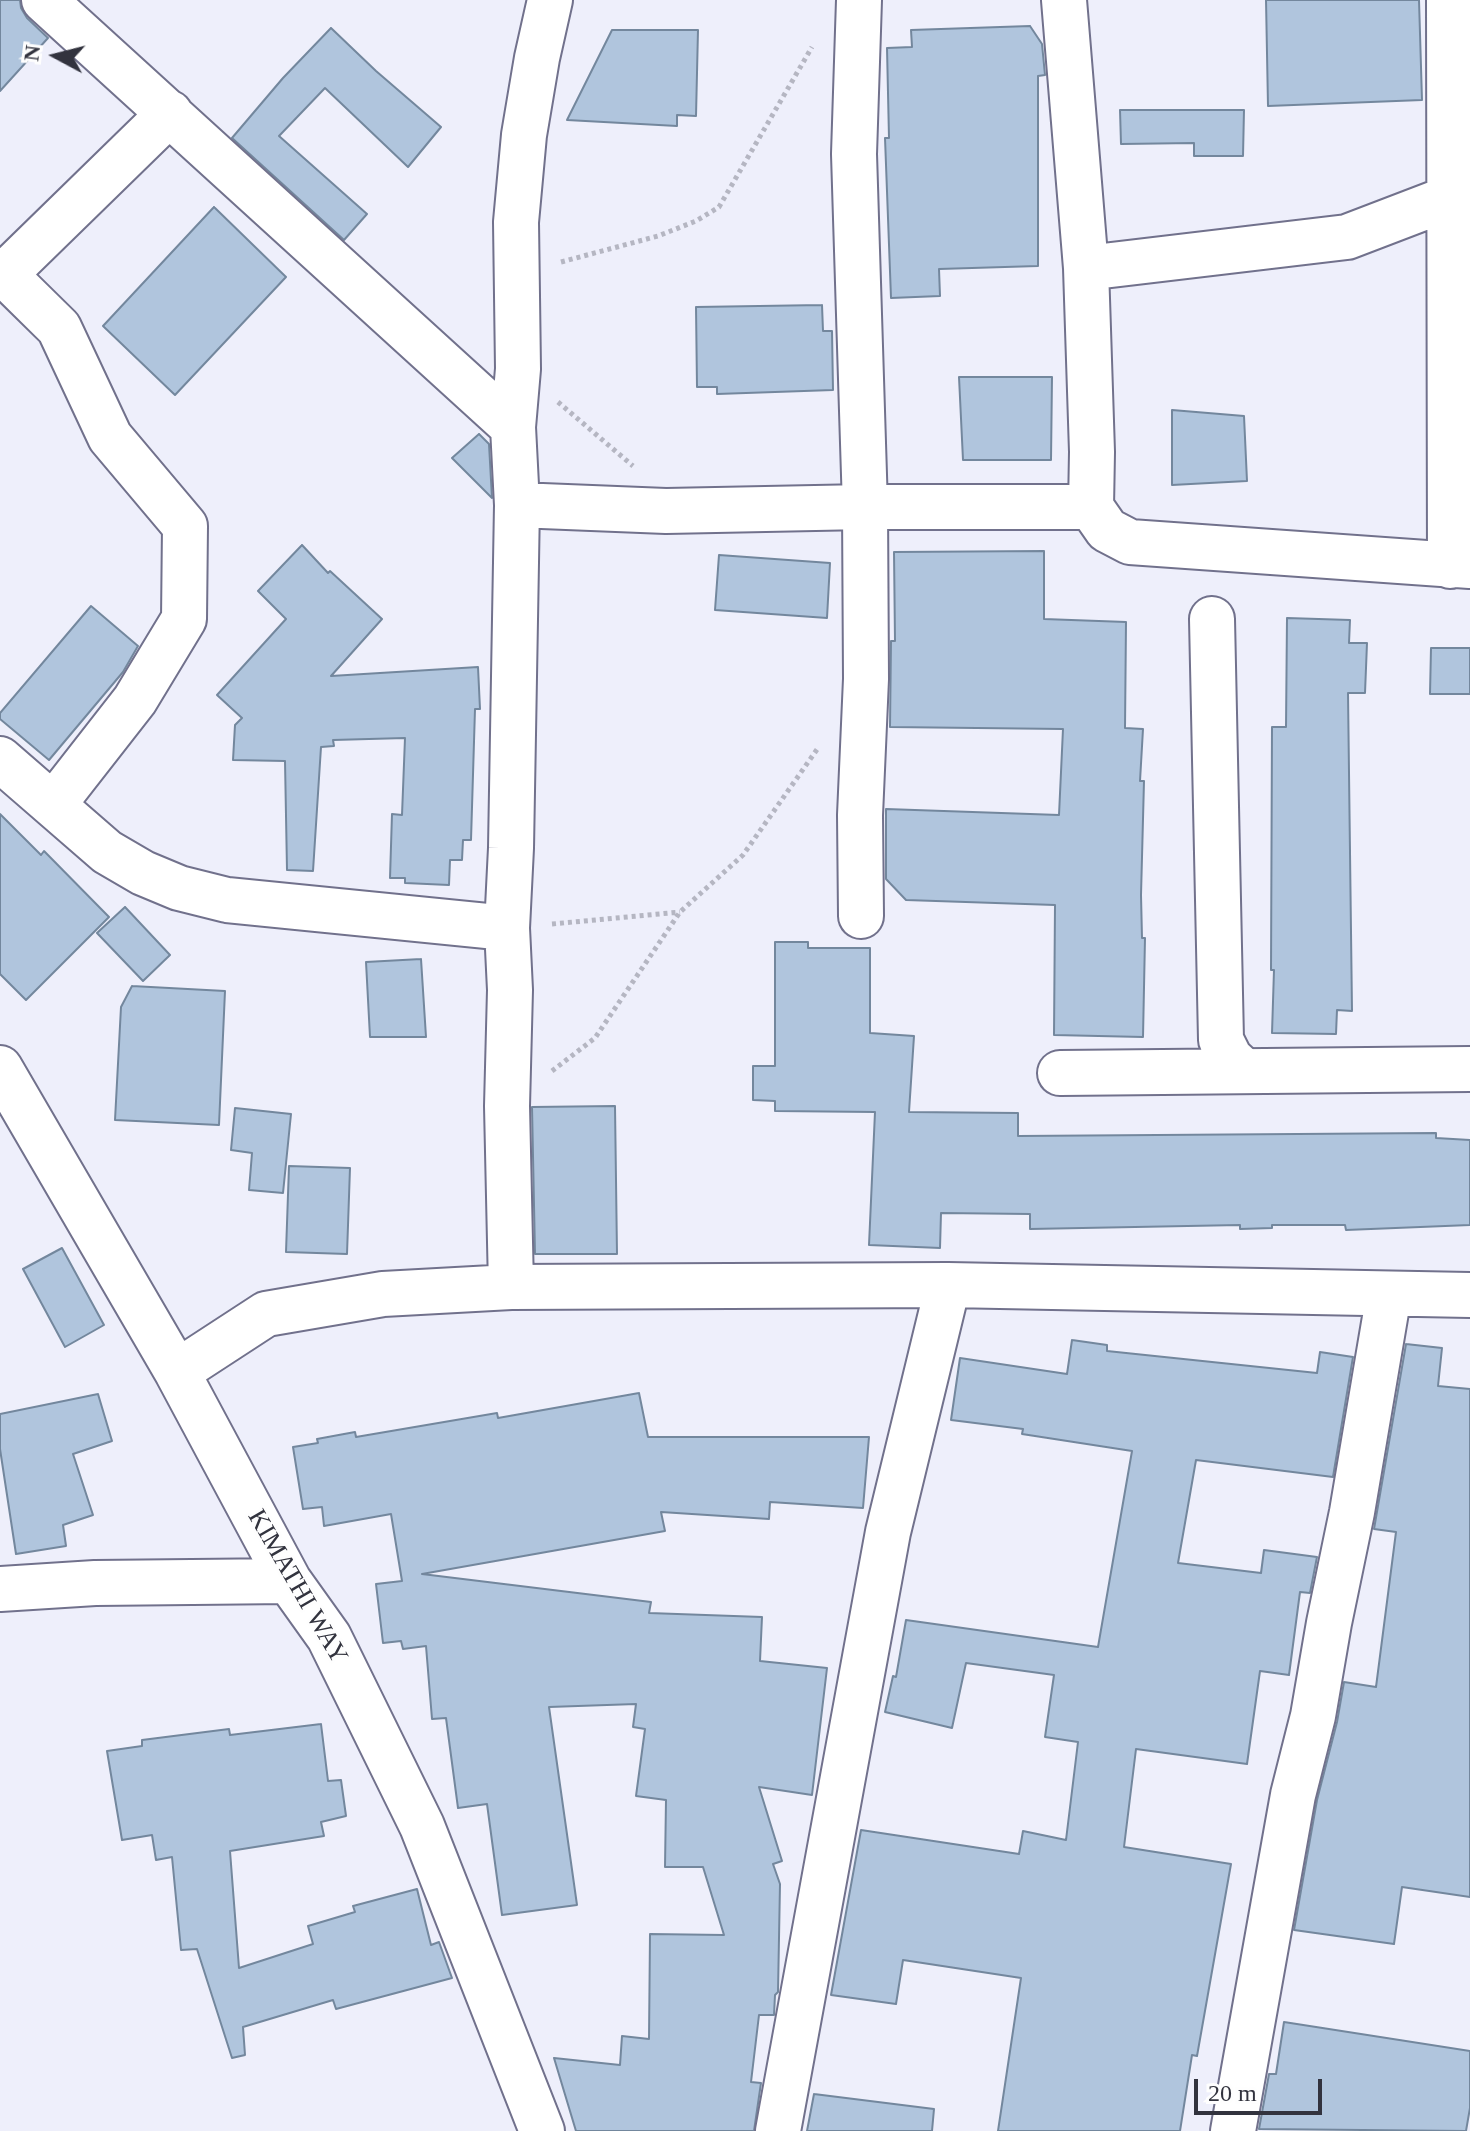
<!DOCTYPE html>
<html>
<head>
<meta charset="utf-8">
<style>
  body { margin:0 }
  #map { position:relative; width:1470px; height:2131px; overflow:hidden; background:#eeeffb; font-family:Georgia,serif }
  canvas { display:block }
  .north { position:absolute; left:16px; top:16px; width:80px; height:80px; -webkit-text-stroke:6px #fefefe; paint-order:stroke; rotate:277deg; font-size:22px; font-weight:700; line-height:32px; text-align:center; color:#32333e }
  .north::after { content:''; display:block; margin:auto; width:28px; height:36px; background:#32333e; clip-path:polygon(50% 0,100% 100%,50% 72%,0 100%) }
  .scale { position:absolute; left:1194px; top:2079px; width:128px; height:36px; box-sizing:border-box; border:4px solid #32333e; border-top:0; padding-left:10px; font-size:24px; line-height:28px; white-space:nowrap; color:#32333e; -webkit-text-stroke:6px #fefefe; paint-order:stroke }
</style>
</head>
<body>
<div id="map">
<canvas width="1470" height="2131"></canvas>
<div class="north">N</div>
<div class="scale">20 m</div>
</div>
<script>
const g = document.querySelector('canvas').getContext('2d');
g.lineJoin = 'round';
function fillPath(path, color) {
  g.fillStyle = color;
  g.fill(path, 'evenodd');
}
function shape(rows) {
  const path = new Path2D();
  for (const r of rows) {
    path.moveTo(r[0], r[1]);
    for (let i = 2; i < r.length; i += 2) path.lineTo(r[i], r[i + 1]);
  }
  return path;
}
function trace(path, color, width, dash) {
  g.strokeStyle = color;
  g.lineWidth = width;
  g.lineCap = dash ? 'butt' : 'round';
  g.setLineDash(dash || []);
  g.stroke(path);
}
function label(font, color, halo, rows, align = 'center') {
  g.font = font + ' Georgia,serif';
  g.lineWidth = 6;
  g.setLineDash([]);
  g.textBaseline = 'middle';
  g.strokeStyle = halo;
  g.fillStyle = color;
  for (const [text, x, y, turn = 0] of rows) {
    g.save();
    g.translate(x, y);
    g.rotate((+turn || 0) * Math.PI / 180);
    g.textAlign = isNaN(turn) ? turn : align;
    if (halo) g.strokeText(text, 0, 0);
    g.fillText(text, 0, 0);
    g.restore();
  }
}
const building = shape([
  [0,0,20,0,21,8,27,18,48,38,0,91,0,0],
  [1266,0,1419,0,1422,100,1268,106,1266,0],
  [1030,26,1042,44,1045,75,1038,76,1038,266,939,269,940,296,891,298,885,138,889,138,887,48,912,47,911,30,1030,26],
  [331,28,376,71,441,127,408,167,325,88,279,136,367,214,344,240,232,138,283,78,331,28],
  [612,30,698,30,696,116,677,115,677,126,567,120,612,30],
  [1120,110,1244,110,1243,156,1194,156,1194,143,1121,144,1120,110],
  [214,207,286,277,175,395,103,326,214,207],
  [822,305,823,331,832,331,833,390,717,394,717,387,697,387,696,307,822,305],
  [959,377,1052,377,1051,460,963,460,959,377],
  [1172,410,1244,416,1247,481,1172,485,1172,410],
  [479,434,489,444,492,498,452,458,479,434],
  [302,545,328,573,330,571,382,619,331,676,478,667,480,709,475,709,471,840,463,840,462,860,450,860,449,885,405,883,405,878,390,878,392,814,402,815,405,738,333,740,334,746,321,747,313,871,287,870,285,761,233,760,235,725,242,718,217,695,286,619,258,591,302,545],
  [1044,551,1044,619,1126,622,1125,728,1143,729,1140,781,1144,781,1141,895,1142,938,1145,938,1143,1037,1054,1035,1055,905,906,900,886,879,886,809,1059,815,1063,729,890,727,891,641,895,641,894,552,1044,551],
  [719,555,830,563,827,618,715,610,719,555],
  [91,606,138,646,123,672,49,760,0,719,0,713,91,606],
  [1287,618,1350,620,1349,643,1367,643,1365,693,1348,693,1352,1011,1337,1010,1336,1034,1272,1033,1274,970,1271,970,1272,727,1286,727,1287,618],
  [1431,648,1470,648,1470,694,1430,694,1431,648],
  [0,814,41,855,44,851,109,917,26,1000,0,974,0,814],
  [125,907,170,955,143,981,97,933,125,907],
  [775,942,808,942,808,948,870,948,870,1033,914,1036,909,1112,1018,1113,1018,1136,1436,1133,1436,1138,1470,1140,1470,1225,1346,1230,1345,1225,1272,1225,1272,1228,1240,1229,1240,1225,1030,1229,1030,1214,941,1213,940,1248,869,1245,875,1112,775,1111,775,1101,753,1100,753,1066,775,1066,775,942],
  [421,959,426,1037,370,1037,366,962,421,959],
  [132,986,225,991,219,1125,115,1120,121,1007,132,986],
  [615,1106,617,1254,535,1254,532,1107,615,1106],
  [235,1108,291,1114,283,1193,249,1190,252,1153,231,1150,235,1108],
  [289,1166,350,1168,347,1254,286,1252,289,1166],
  [62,1248,104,1325,65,1347,23,1269,62,1248],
  [1072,1340,1107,1345,1107,1351,1317,1373,1320,1352,1353,1357,1333,1477,1196,1460,1178,1563,1261,1573,1264,1550,1317,1557,1310,1593,1300,1592,1289,1675,1260,1671,1247,1764,1136,1749,1124,1847,1231,1864,1197,2056,1192,2055,1180,2131,998,2131,1021,1978,903,1960,896,2004,831,1995,861,1830,1019,1854,1023,1831,1066,1840,1078,1742,1045,1737,1054,1675,966,1663,952,1728,885,1712,893,1676,896,1677,906,1620,1098,1647,1132,1451,1022,1434,1023,1429,951,1420,960,1358,1067,1374,1072,1340],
  [1406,1344,1442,1348,1438,1386,1470,1389,1470,1897,1402,1887,1394,1944,1294,1930,1317,1800,1337,1722,1344,1682,1376,1687,1396,1532,1374,1529,1406,1344],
  [639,1393,648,1437,869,1437,863,1508,770,1502,769,1519,661,1512,665,1531,422,1574,651,1602,649,1613,762,1617,760,1661,827,1668,812,1795,759,1787,782,1861,773,1864,780,1884,778,1992,775,1995,774,2015,759,2015,751,2082,761,2083,754,2131,576,2131,554,2058,620,2065,622,2036,649,2039,650,1934,724,1935,703,1867,665,1867,666,1800,636,1796,645,1729,633,1727,636,1704,549,1707,577,1905,502,1915,487,1804,458,1808,446,1718,432,1719,426,1646,403,1649,401,1641,383,1643,376,1584,402,1581,391,1514,324,1526,322,1507,303,1509,293,1447,318,1443,317,1439,355,1432,356,1437,497,1413,498,1418,639,1393],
  [98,1394,112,1441,73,1454,93,1515,63,1525,66,1546,16,1554,0,1449,0,1414,98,1394],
  [321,1724,328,1781,341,1780,346,1816,321,1822,324,1836,230,1851,239,1968,313,1944,308,1926,355,1912,353,1906,417,1889,431,1945,439,1942,452,1978,336,2009,333,2000,243,2027,245,2055,232,2058,197,1949,181,1950,172,1857,156,1860,152,1835,122,1840,107,1751,142,1746,142,1740,229,1729,230,1735,321,1724],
  [1284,2022,1470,2051,1470,2108,1466,2131,1259,2129,1269,2074,1276,2074,1284,2022],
  [814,2094,934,2109,932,2131,807,2131,814,2094]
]);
fillPath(building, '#b0c5dd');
trace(building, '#73879d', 2);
const street = shape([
  [44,0,513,427],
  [859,0,854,154,865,507,1091,507],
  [1064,0,1086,268,1092,452,1091,507,1107,530,1130,542,1470,566],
  [1449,0,1450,566],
  [1086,268,1347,237,1449,198],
  [0,270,59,328,110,437,185,526,184,619,135,700,53,805],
  [5,274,170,113],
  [517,505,666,511,865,507,866,679,860,815,861,916],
  [1212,619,1221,1040,1230,1058,1244,1071],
  [0,759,107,852,143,873,179,888,227,900,507,928],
  [0,1068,177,1372,289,1581,329,1637,422,1826,542,2131],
  [1060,1073,1470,1069],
  [511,1287,507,1106,510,990,507,928,511,848,517,505,513,427,518,369,516,222,524,135,537,58,550,0],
  [177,1372,266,1314,383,1294,511,1287,948,1285,1470,1295],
  [0,1589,95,1583,289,1581],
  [778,2131,888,1532,948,1285],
  [1233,2131,1293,1795,1313,1716,1329,1623,1352,1512,1389,1294]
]);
trace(street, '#71718c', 48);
trace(shape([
  [561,262,658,236,696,221,719,207,812,47],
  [558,402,633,466],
  [552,924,680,912],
  [552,1071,595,1038,680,912,743,855,818,748]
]), '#b5b6c2', 5, [4, 4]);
trace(street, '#fff', 44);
label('26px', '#32333e', '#fefefe', [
  ["KIMATHI WAY",297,1587,60]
]);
</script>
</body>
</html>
